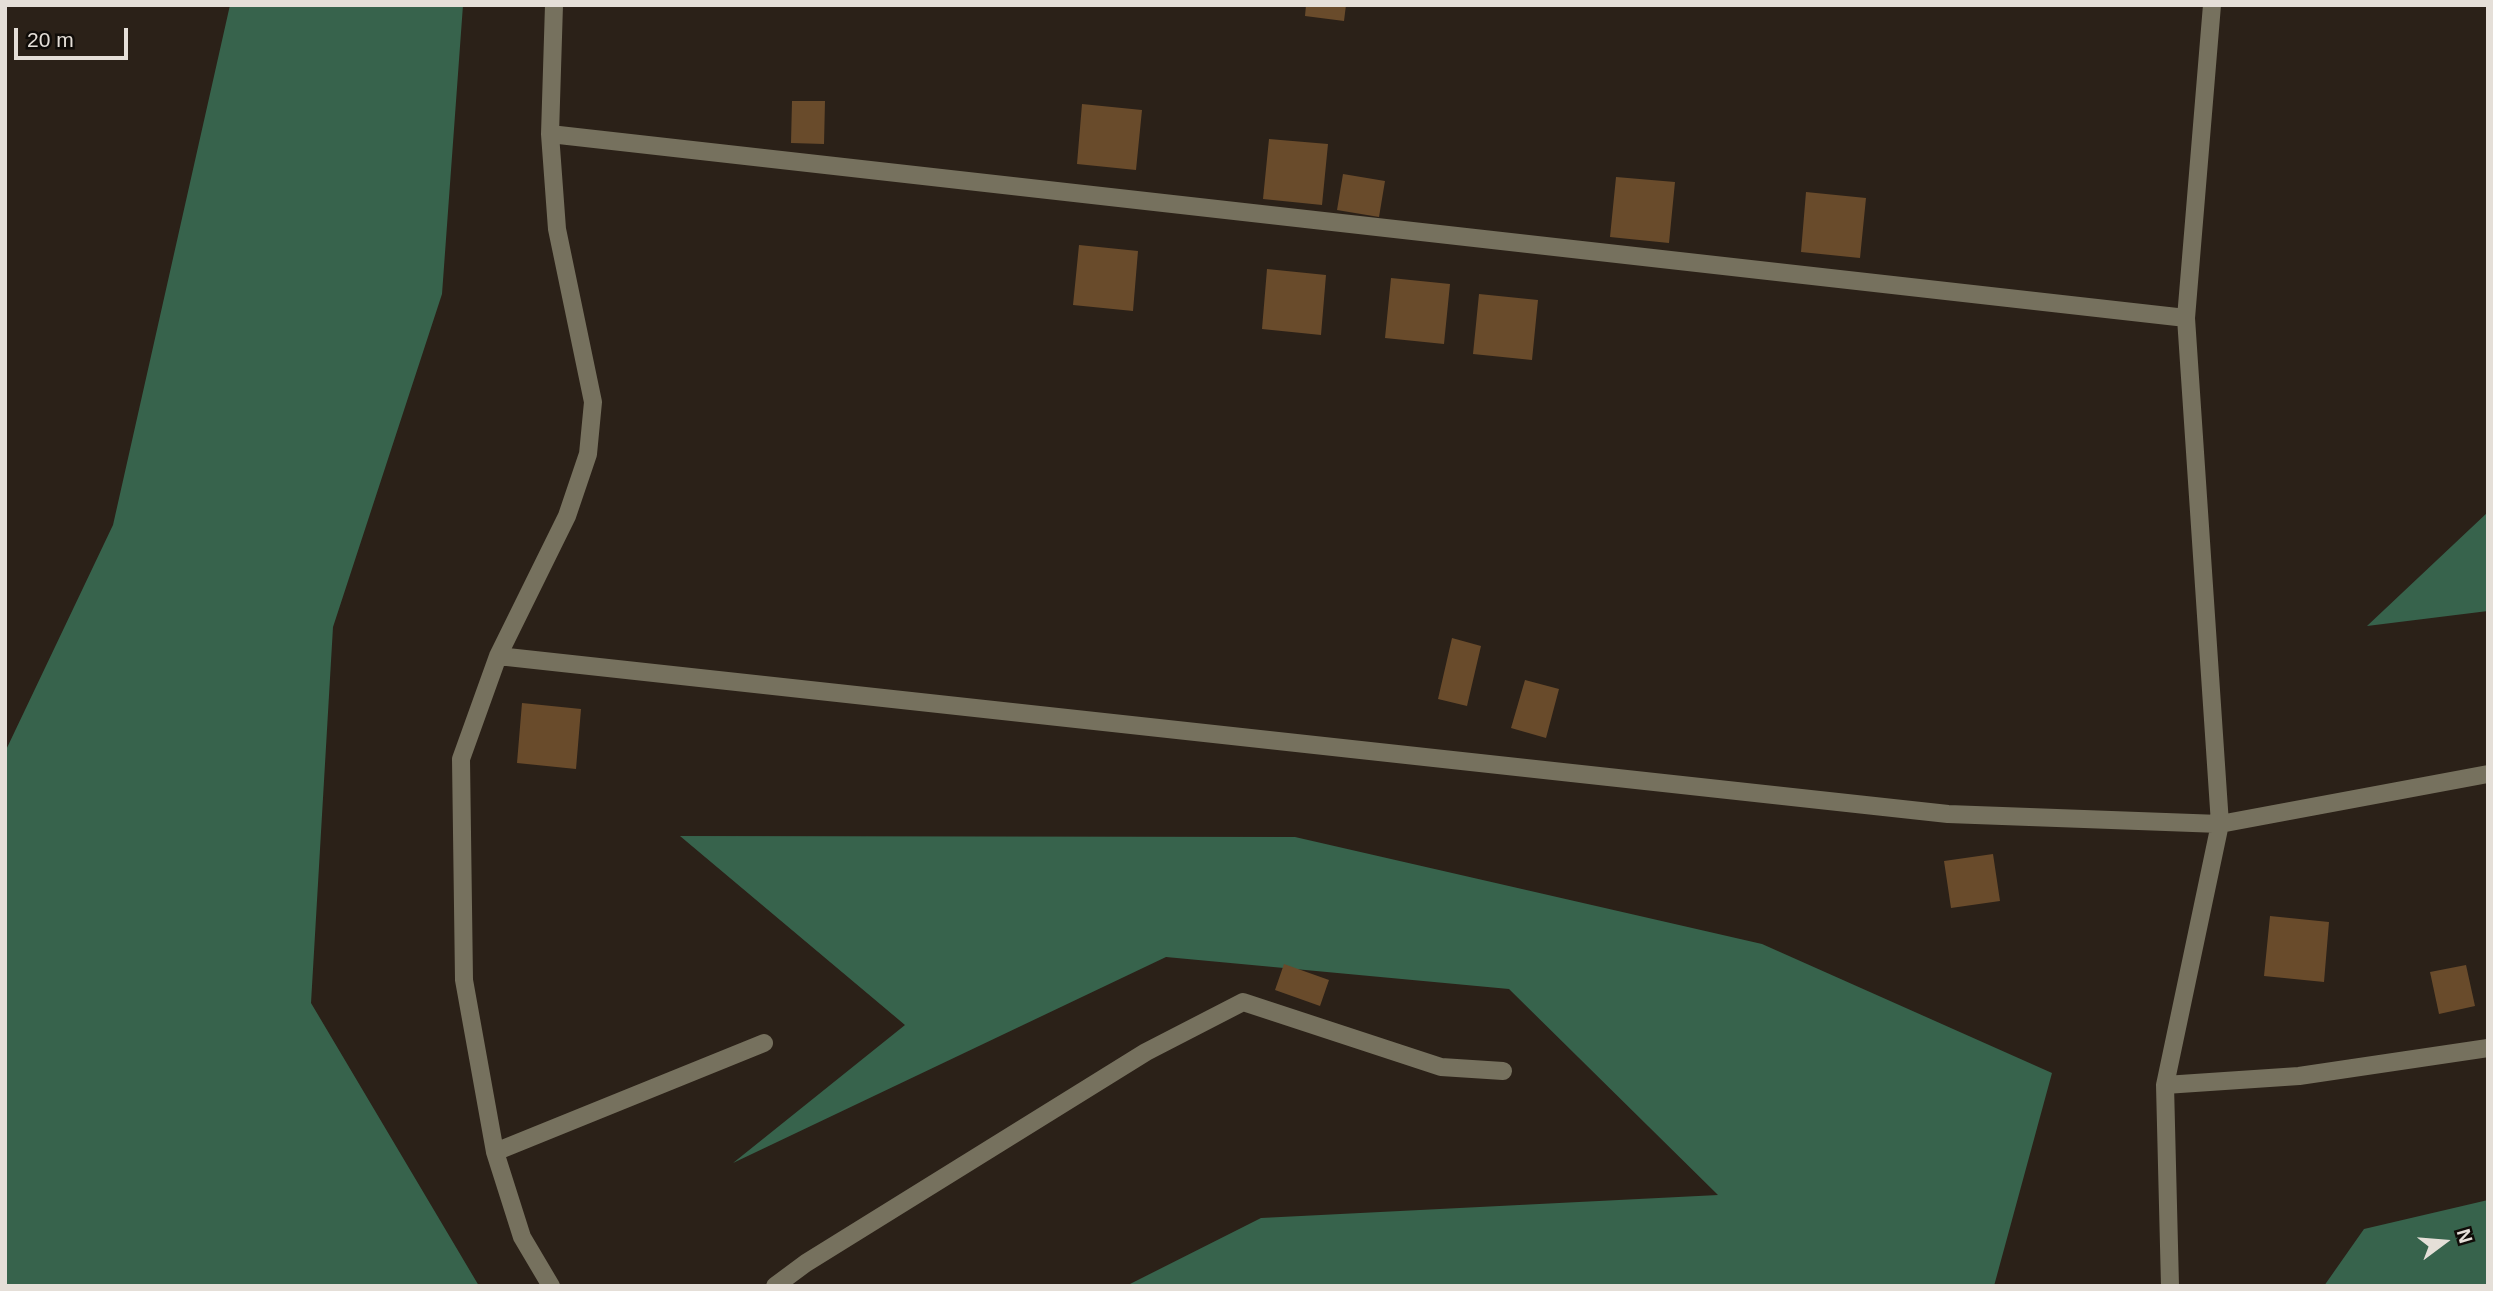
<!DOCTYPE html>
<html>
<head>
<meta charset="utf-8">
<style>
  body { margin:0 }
  #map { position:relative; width:2493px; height:1291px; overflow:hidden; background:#2b2118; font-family:Helvetica,sans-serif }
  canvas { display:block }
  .frame { position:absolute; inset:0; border:7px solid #e5dfd8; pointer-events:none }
  .north { position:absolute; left:2409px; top:1207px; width:70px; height:70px; -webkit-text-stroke:5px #100c08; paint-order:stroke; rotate:74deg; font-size:19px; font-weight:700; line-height:28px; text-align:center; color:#e5dfd8 }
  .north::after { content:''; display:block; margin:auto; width:24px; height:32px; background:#e5dfd8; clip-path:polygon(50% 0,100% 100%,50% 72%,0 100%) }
  .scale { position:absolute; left:14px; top:28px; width:114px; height:32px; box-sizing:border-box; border:4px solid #e5dfd8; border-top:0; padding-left:9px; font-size:21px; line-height:24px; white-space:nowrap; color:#e5dfd8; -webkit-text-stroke:5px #100c08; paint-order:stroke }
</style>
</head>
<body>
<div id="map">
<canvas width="2493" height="1291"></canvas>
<div class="frame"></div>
<div class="north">N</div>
<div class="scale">20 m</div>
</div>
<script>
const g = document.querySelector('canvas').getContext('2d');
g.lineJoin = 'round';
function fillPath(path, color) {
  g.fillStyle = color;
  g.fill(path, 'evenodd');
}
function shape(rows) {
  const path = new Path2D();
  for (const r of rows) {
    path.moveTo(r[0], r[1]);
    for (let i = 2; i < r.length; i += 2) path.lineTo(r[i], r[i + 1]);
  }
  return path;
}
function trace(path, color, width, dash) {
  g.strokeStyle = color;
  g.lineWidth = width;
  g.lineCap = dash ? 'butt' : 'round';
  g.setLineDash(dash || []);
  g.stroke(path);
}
fillPath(shape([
  [230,5,463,5,442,294,333,627,311,1003,479,1286,5,1286,5,752,113,525],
  [2488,512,2488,611,2367,626],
  [680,836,1295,837,1762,944,2052,1073,1994,1286,1126,1286,1261,1218,1718,1195,1509,989,1166,957,733,1163,905,1025],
  [2488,1200,2488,1286,2324,1286,2364,1229]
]), '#37634c');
fillPath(shape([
  [1306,5,1346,5,1344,21,1305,16],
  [792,101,825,101,824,144,791,143],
  [1082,104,1142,110,1136,170,1077,164],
  [1269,139,1328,144,1322,205,1263,199],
  [1343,174,1385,181,1379,217,1337,210],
  [1616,177,1675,182,1669,243,1610,237],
  [1806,192,1866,198,1860,258,1801,252],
  [1079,245,1138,251,1133,311,1073,305],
  [1267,269,1326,275,1321,335,1262,329],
  [1391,278,1450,284,1444,344,1385,338],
  [1479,294,1538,300,1532,360,1473,354],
  [1452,638,1481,646,1467,706,1438,699],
  [1525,680,1559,689,1546,738,1511,728],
  [522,703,581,709,576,769,517,763],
  [1993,854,2000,901,1951,908,1944,861],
  [2270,916,2329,922,2324,982,2264,976],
  [1284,964,1329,980,1320,1006,1275,990],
  [2466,965,2475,1006,2439,1014,2430,972]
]), '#694b2b');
trace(shape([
  [554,5,550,134,557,229,593,402,588,454,567,516,498,656,461,759,464,980,495,1152,764,1043],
  [550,134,2186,318],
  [498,656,1948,814,2220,824,2488,774],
  [2165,1085,2299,1076,2488,1048],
  [495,1152,522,1237,551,1286],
  [775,1286,806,1263,1146,1052,1243,1002,1441,1067,1503,1071],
  [2170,1286,2165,1085,2220,824,2186,318,2212,5]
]), '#76715e', 18);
</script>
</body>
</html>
